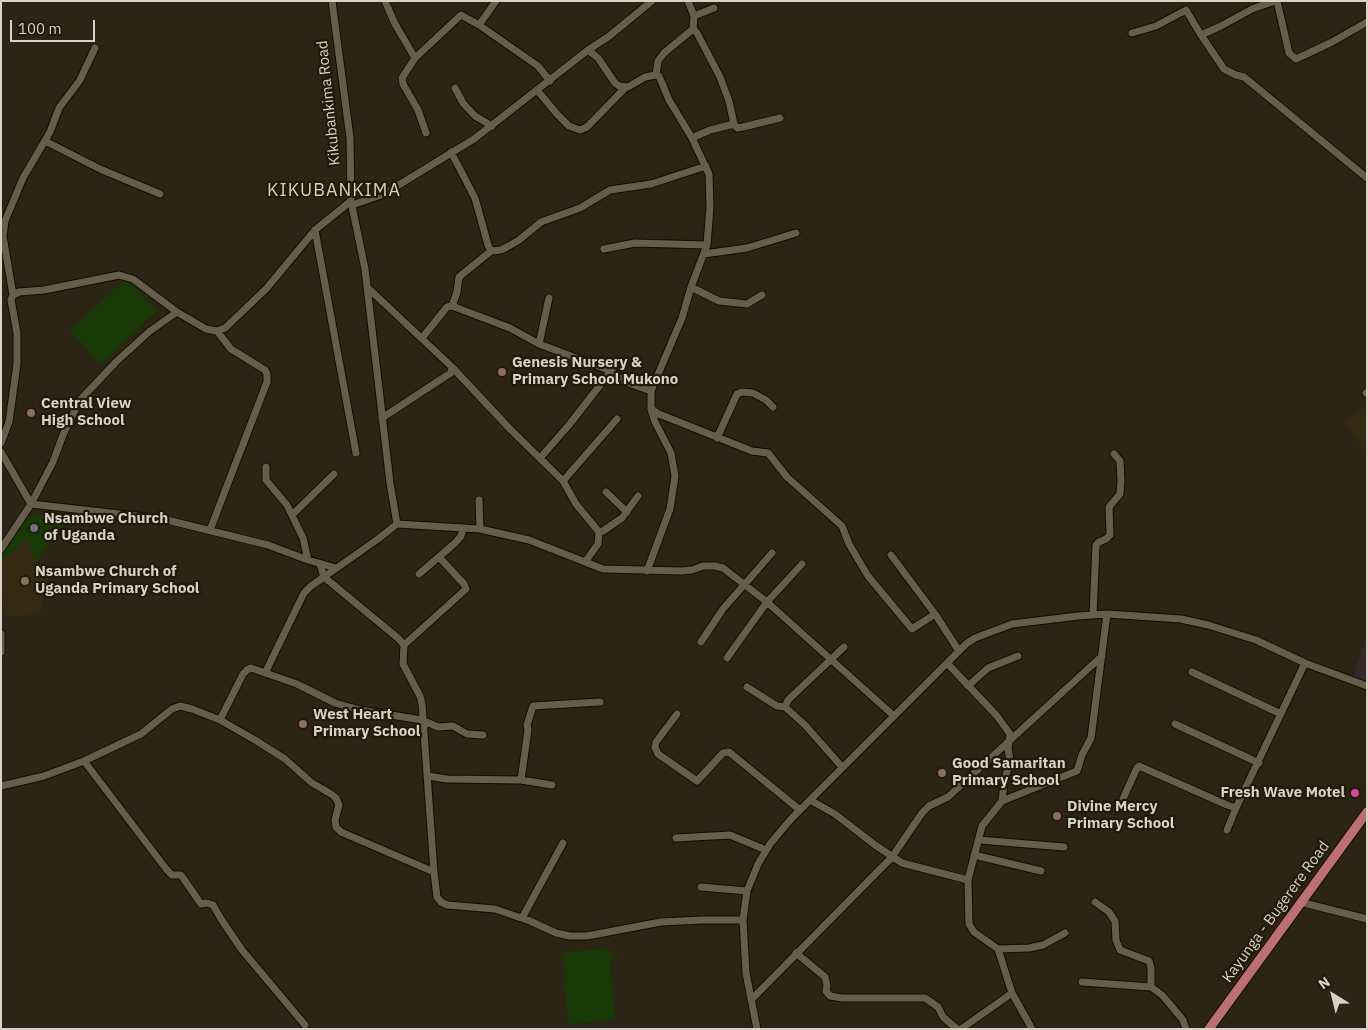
<!DOCTYPE html>
<html>
<head>
<meta charset="utf-8">
<style>
  body { margin:0 }
  #map { position:relative; width:1368px; height:1030px; overflow:hidden; background:#2c2414; font-family:"IBM Plex Sans",sans-serif }
  canvas { display:block }
  .frame { position:absolute; inset:0; border:2px solid #d7d2c7; pointer-events:none }
  .north { position:absolute; left:1308px; top:970px; width:50px; height:50px; -webkit-text-stroke:4px #221a0a; paint-order:stroke; rotate:324deg; font-size:14px; font-weight:700; line-height:20px; text-align:center; color:#d7d2c7 }
  .north::after { content:''; display:block; margin:auto; width:18px; height:22px; background:#d7d2c7; clip-path:polygon(50% 0,100% 100%,50% 72%,0 100%) }
  .scale { position:absolute; left:10px; top:20px; width:85px; height:22px; box-sizing:border-box; border:2px solid #d7d2c7; border-top:0; padding-left:6px; font-size:15px; line-height:18px; white-space:nowrap; color:#d7d2c7; -webkit-text-stroke:4px #221a0a; paint-order:stroke }
</style>
</head>
<body>
<div id="map">
<canvas width="1368" height="1030"></canvas>
<div class="frame"></div>
<div class="north">N</div>
<div class="scale">100 m</div>
</div>
<script>
const g = document.querySelector('canvas').getContext('2d');
g.lineJoin = 'round';
function fillPath(path, color) {
  g.fillStyle = color;
  g.fill(path, 'evenodd');
}
function shape(rows) {
  const path = new Path2D();
  for (const r of rows) {
    path.moveTo(r[0], r[1]);
    for (let i = 2; i < r.length; i += 2) path.lineTo(r[i], r[i + 1]);
  }
  return path;
}
function trace(path, color, width, dash) {
  g.strokeStyle = color;
  g.lineWidth = width;
  g.lineCap = dash ? 'butt' : 'round';
  g.setLineDash(dash || []);
  g.stroke(path);
}
function label(font, color, halo, rows, align = 'center') {
  g.font = font + ' "IBM Plex Sans",sans-serif';
  g.lineWidth = 4.5;
  g.setLineDash([]);
  g.textBaseline = 'middle';
  g.strokeStyle = halo;
  g.fillStyle = color;
  for (const [text, x, y, turn = 0] of rows) {
    g.save();
    g.translate(x, y);
    g.rotate((+turn || 0) * Math.PI / 180);
    g.textAlign = isNaN(turn) ? turn : align;
    if (halo) g.strokeText(text, 0, 0);
    g.fillText(text, 0, 0);
    g.restore();
  }
}
fillPath(shape([
  [1367,636,1367,682,1353,678]
]), '#3a262a');
fillPath(shape([
  [1367,405,1367,455,1344,421],
  [29,538,36,563,42,572,52,575,44,589,41,611,25,616,4,615,1,588,1,561]
]), '#352912');
fillPath(shape([
  [126,278,157,311,101,364,70,331],
  [73,511,36,563,28,538,1,561,1,552,25,517],
  [609,948,610,954,621,951,610,959,615,1020,568,1024,566,992,562,994,565,979,562,953]
]), '#173905');
const minor = shape([
  [332,1,350,138,351,201,365,269,390,483,397,524,480,529,529,540,603,569,681,571,692,570,703,566,715,566,723,568,767,602,894,716],
  [385,1,395,24,415,58],
  [688,1,694,16,693,29,697,33,720,77,729,101,734,124],
  [1277,1,1289,53,1296,59,1332,42,1367,22],
  [694,16,714,8],
  [479,25,496,1],
  [1132,33,1156,26,1186,10,1201,35,1224,69,1236,75,1244,77,1367,178],
  [1201,35,1221,26,1252,9,1275,1],
  [588,50,598,58,615,83,619,86,628,87,645,77,656,75,659,76,669,100,692,138,709,174,710,207,707,245,691,287,682,318,651,391,651,409,655,422,671,453,675,476,670,509,647,571],
  [656,75,658,61,664,53,693,29],
  [455,88,463,103,475,116,492,126],
  [537,90,557,114,569,126,580,130,587,127,625,88],
  [426,133,418,110,403,84,402,78,415,58,461,15,479,25,538,66,550,81],
  [692,138,710,130,734,124,737,128,743,127,780,118],
  [45,141,100,169,160,194],
  [451,152,475,198,488,245,491,251,459,277,457,292,452,306],
  [352,205,384,194,474,139,588,50,608,37,652,1],
  [315,230,356,453],
  [604,249,635,243,707,245],
  [491,251,501,250,507,247,519,240,541,222,580,208,610,190,651,184,706,166],
  [704,254,747,248,796,233],
  [691,287,719,301,747,304,762,295],
  [368,288,452,367,451,373,446,376,382,418],
  [13,295,3,236,5,221,23,178,50,132,59,108,80,80,95,48],
  [422,338,447,307,452,306,510,328,539,344,611,371,623,381,651,391],
  [539,344,549,298],
  [452,367,510,429,563,481,576,504,599,532,598,544,585,562],
  [1366,393,1367,392],
  [651,409,659,414,752,451,768,453,787,477,842,526,849,544,868,576,912,629,935,614],
  [717,438,737,394,742,392,753,393,766,400,773,407],
  [1,443,9,422,17,364,17,333,11,300,13,295,19,292,44,290,119,275,133,279,177,312],
  [1,452,31,504,163,519,268,545,308,560,336,568],
  [540,458,569,425,611,371],
  [266,467,266,480,287,505,303,538,308,560],
  [563,481,617,419],
  [606,492,627,512],
  [479,500,480,529],
  [292,515,334,474],
  [397,524,378,539,324,577,399,639,404,645,403,664,420,696,422,704,434,872,437,897,441,902,447,905,495,909,530,921,556,933,570,936,587,936,661,922,702,920,743,920],
  [210,530,267,382,267,374,265,370,231,349,217,331],
  [599,532,603,531,622,518,638,496],
  [1,549,31,504,53,462,63,435,80,400,117,361,150,331,177,312,206,329,217,331,225,328,266,289,315,230,351,201],
  [891,555,935,614,959,651],
  [419,574,455,543,461,536,463,529],
  [1093,615,1096,545,1099,542,1106,539,1110,535,1109,507,1120,494,1121,481,1120,461,1114,454],
  [1,634,1,652],
  [701,642,723,609,772,553],
  [404,645,466,589,464,584,439,557],
  [727,658,767,602,802,564],
  [947,663,997,716,1010,734,1008,749,1010,760,1004,783,1002,801],
  [1192,672,1281,714],
  [265,673,304,593,311,586,324,577,320,564],
  [968,686,988,668,1018,656],
  [747,687,777,706,785,707],
  [677,714,656,742,655,747,658,754,697,781,723,753,729,752,800,810],
  [220,720,243,674,247,670,251,668,297,684,335,703,360,710,422,720,438,727,453,726,467,734,483,735],
  [1175,724,1259,763],
  [84,761,167,870,172,875,181,875,201,904,207,903,213,905,221,919,242,950,305,1025],
  [842,767,805,725,785,707,788,700,844,647],
  [427,776,447,779,521,780],
  [552,785,521,780,528,730,527,725,533,706,600,702],
  [1,786,44,776,84,761,141,734,172,709,180,706,192,709,220,720,255,740,285,759,312,783,331,794,336,798,339,805,335,820,336,827,341,832,434,872],
  [810,800,835,814,875,845,902,863,968,880],
  [1122,801,1137,768,1139,766,1227,805,1236,808],
  [1227,830,1236,808,1305,663],
  [676,838,730,835,766,850],
  [979,840,1064,847],
  [974,855,1041,871],
  [701,887,747,891],
  [1095,902,1109,912,1115,921,1116,940,1120,950,1149,961,1151,968,1151,987],
  [1300,902,1367,919],
  [522,918,563,843],
  [998,949,1029,948,1043,945,1065,933],
  [796,953,825,977,827,986,826,991,830,996,842,998,925,998,938,1007,943,1017,957,1029],
  [1082,982,1151,987,1162,995,1168,1002,1183,1020,1186,1029],
  [751,1000,892,857,922,813,929,806,948,797,1102,656],
  [757,1029,746,973,743,920,747,891,758,864,770,844,791,819,966,644,975,638,1012,624,1078,616,1107,614,1181,619,1208,625,1256,640,1305,663,1367,686],
  [961,1029,1012,993],
  [1032,1029,1012,993,998,949,974,932,969,924,968,880,982,826,1002,801,1077,771,1082,755,1091,738,1107,614]
]);
const major = shape([
  [1209,1029,1367,812]
]);
trace(minor, '#140d01', 9);
trace(major, '#140d01', 11);
trace(minor, '#675d4b', 7);
trace(major, '#bc7073', 9);
for (const [x, y, r, color] of [
  [502,372,5,"#8d6e63"],
  [31,413,5,"#8d6e63"],
  [34,528,5,"#6b7280"],
  [25,581,5,"#8d6e63"],
  [303,724,5,"#8d6e63"],
  [942,773,5,"#8d6e63"],
  [1355,793,5,"#d1479c"],
  [1057,816,5,"#8d6e63"]
]) {
  const dot = new Path2D();
  dot.arc(x, y, r, 0, 2 * Math.PI);
  g.fillStyle = color;
  g.fill(dot);
  trace(dot, '#221a0a', 2);
}
label('15px', '#d7d2c7', '#221a0a', [
  ["Kikubankima Road",329,103,-96],
  ["Kayunga - Bugerere Road",1276,912,-54]
]);
label('bold 15px', '#d7d2c7', '#221a0a', [
  ["Genesis Nursery &",512,363],
  ["Primary School Mukono",512,380],
  ["Central View",41,404],
  ["High School",41,421],
  ["Nsambwe Church",44,519],
  ["of Uganda",44,536],
  ["Nsambwe Church of",35,572],
  ["Uganda Primary School",35,589],
  ["West Heart",313,715],
  ["Primary School",313,732],
  ["Good Samaritan",952,764],
  ["Primary School",952,781],
  ["Fresh Wave Motel",1345,793,"right"],
  ["Divine Mercy",1067,807],
  ["Primary School",1067,824]
], 'left');
g.letterSpacing = '1px';
label('18px', '#dacfbb', '#221a0a', [
  ["KIKUBANKIMA",334,191]
]);
g.letterSpacing = '0px';
</script>
</body>
</html>
